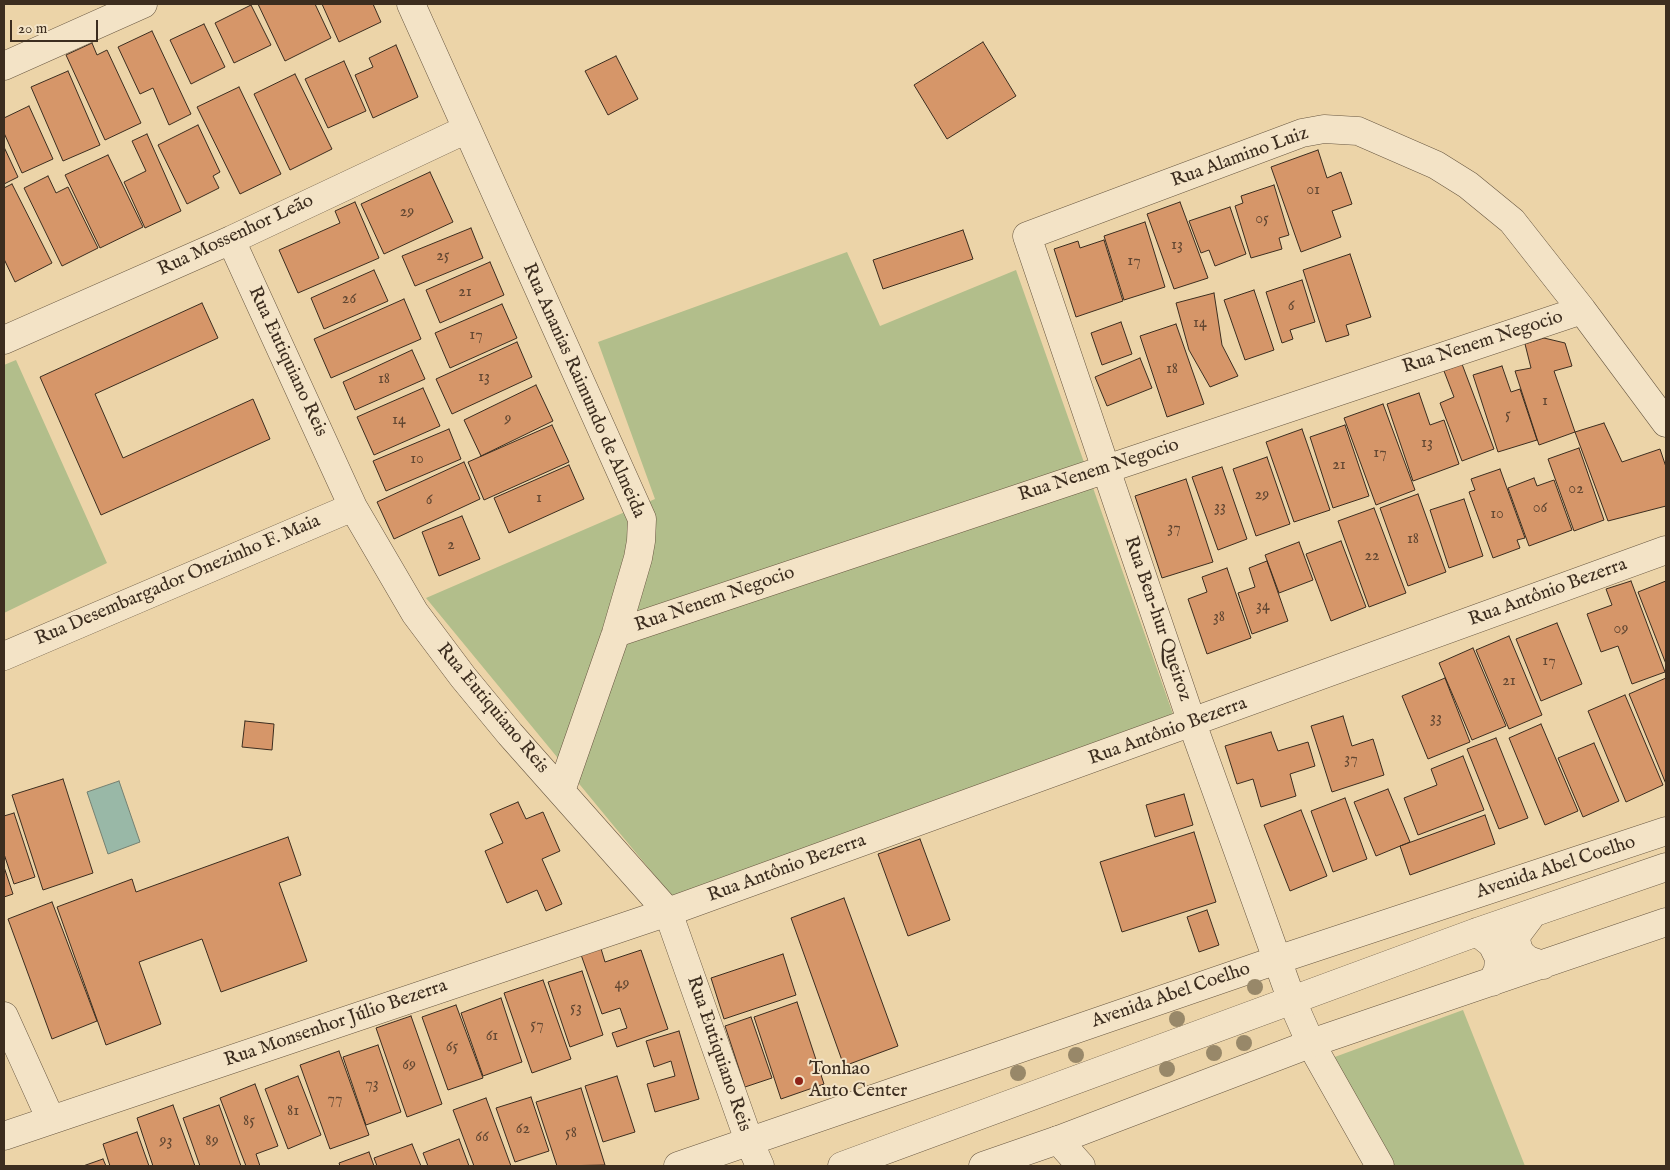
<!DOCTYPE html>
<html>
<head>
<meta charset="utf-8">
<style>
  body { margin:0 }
  #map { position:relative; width:1670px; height:1170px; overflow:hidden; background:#ecd4a8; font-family:"IM FELL English",serif }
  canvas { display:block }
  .frame { position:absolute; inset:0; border:5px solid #3c2d1f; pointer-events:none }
  .scale { position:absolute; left:10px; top:20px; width:88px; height:22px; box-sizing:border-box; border:2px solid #3c2d1f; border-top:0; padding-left:6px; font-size:15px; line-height:18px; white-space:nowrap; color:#3c2d1f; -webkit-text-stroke:4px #f3e3c6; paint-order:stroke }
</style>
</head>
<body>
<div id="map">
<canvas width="1670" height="1170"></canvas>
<div class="frame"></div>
<div class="scale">20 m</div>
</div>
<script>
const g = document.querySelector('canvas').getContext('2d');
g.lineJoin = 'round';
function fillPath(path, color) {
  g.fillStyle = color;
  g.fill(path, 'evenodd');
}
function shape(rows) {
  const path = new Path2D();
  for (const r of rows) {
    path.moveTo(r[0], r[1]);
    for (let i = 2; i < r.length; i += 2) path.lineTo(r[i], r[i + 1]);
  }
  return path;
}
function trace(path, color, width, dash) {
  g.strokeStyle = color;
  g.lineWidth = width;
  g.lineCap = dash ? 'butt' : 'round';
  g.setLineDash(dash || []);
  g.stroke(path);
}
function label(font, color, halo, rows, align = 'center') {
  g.font = font + ' "IM FELL English",serif';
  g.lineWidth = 4;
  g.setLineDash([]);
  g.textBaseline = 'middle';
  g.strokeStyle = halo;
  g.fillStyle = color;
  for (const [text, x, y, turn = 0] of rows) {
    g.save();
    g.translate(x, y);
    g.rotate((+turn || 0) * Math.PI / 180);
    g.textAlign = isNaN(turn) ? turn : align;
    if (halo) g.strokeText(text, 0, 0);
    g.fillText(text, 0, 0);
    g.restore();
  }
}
fillPath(shape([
  [847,252,880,326,1016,270,1174,717,674,899,426,598,655,499,598,342],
  [16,360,107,563,4,613,4,365],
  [1463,1010,1525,1166,1388,1166,1332,1058]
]), '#b2be8b');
const water = shape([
  [119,781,140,842,108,854,87,792,119,781]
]);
fillPath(water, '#99b8a7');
trace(water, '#748071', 1);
const building = shape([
  [258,4,315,4,331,38,285,61,258,4],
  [322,4,373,4,381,22,339,42,322,4],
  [251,5,271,45,234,63,215,23,251,5],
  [204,24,225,67,191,84,170,40,204,24],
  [152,31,191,114,169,125,153,88,140,94,118,47,152,31],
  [983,42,1016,96,947,139,914,85,983,42],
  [92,43,97,55,107,50,141,123,105,140,66,55,92,43],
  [396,45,418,97,373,118,355,75,373,67,369,58,396,45],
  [616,56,638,99,608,115,585,71,616,56],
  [344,61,366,111,328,128,305,79,344,61],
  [68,71,100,145,63,161,31,87,68,71],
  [295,74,332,149,290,170,254,94,295,74],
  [239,87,281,174,240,194,197,107,239,87],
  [29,106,53,159,22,173,4,133,4,118,29,106],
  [198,125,220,172,213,176,219,188,187,204,158,145,198,125],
  [147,134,181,211,145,228,124,182,146,171,132,141,147,134],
  [4,147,18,177,4,184,4,147],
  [1318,150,1327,178,1341,172,1352,204,1332,211,1341,237,1301,252,1271,167,1318,150],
  [108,155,143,227,100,248,65,175,108,155],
  [430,172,453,222,384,254,361,204,430,172],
  [48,176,56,193,68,187,98,248,62,266,24,188,48,176],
  [12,184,52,263,15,282,4,259,4,188,12,184],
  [1274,185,1289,235,1279,238,1282,249,1251,258,1235,206,1243,203,1241,196,1274,185],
  [355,202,379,258,298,293,279,250,340,223,335,211,355,202],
  [1180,202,1208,278,1174,289,1147,214,1180,202],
  [1230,207,1246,254,1215,266,1209,250,1201,253,1189,221,1230,207],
  [1145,222,1165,287,1124,300,1104,236,1145,222],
  [471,228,483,258,415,286,402,256,471,228],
  [963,230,973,259,883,289,873,260,963,230],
  [1104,240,1123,301,1076,317,1054,249,1078,241,1080,248,1104,240],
  [1350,254,1371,317,1346,325,1349,335,1326,342,1303,270,1350,254],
  [490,262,504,295,440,323,426,290,490,262],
  [374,270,388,301,324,329,311,298,374,270],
  [1302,280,1315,322,1290,330,1293,339,1282,343,1266,292,1302,280],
  [1254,290,1274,350,1245,360,1224,300,1254,290],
  [1214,293,1222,345,1238,376,1210,387,1189,350,1176,303,1214,293],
  [404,299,421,339,331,378,314,339,404,299],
  [202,303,218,338,95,394,123,458,253,399,270,439,101,515,40,377,202,303],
  [502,304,517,338,450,368,435,333,502,304],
  [1121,322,1132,354,1102,365,1091,333,1121,322],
  [1176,324,1204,404,1167,417,1140,336,1176,324],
  [1544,338,1565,343,1572,366,1554,371,1575,432,1539,445,1515,371,1531,368,1525,344,1544,338],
  [517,342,532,377,452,414,436,379,517,342],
  [412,350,425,379,355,410,343,382,412,350],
  [1140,358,1152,388,1107,406,1095,377,1140,358],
  [1462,364,1494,449,1462,461,1440,403,1454,397,1444,371,1462,364],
  [1502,366,1511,392,1520,389,1537,440,1498,452,1473,375,1502,366],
  [536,385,553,421,481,456,464,420,536,385],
  [423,388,440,426,374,455,357,417,423,388],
  [1419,393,1430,425,1444,420,1459,464,1413,481,1387,404,1419,393],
  [1383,404,1415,490,1376,505,1344,418,1383,404],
  [1604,423,1622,462,1660,449,1666,467,1666,506,1608,521,1575,432,1604,423],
  [552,425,569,462,484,500,468,462,552,425],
  [1345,425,1369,496,1333,508,1310,437,1345,425],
  [449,429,461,459,386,491,373,461,449,429],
  [1302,429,1330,510,1294,522,1266,442,1302,429],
  [1579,448,1604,520,1574,531,1548,459,1579,448],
  [1267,457,1290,524,1256,536,1233,469,1267,457],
  [464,462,480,499,394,539,377,502,464,462],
  [569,465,584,499,509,533,494,498,569,465],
  [1222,467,1247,539,1218,550,1192,477,1222,467],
  [1500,469,1525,538,1517,540,1520,548,1493,558,1469,492,1475,490,1471,479,1500,469],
  [1534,478,1537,486,1554,480,1572,530,1529,546,1508,488,1534,478],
  [1186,479,1213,562,1162,578,1135,496,1186,479],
  [1418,494,1446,572,1408,586,1380,508,1418,494],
  [1464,499,1483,556,1449,568,1430,510,1464,499],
  [1374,508,1406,593,1369,607,1338,521,1374,508],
  [462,516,480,559,439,576,422,532,462,516],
  [1341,541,1366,607,1331,621,1306,554,1341,541],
  [1299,542,1313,580,1279,593,1265,555,1299,542],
  [1267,561,1288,621,1252,634,1238,593,1255,587,1249,568,1267,561],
  [1227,568,1251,638,1207,654,1188,599,1207,592,1202,577,1227,568],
  [1631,581,1665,672,1632,684,1618,646,1601,652,1587,614,1612,605,1606,589,1631,581],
  [1666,581,1666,664,1638,592,1666,581],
  [1557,623,1582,684,1541,701,1516,639,1557,623],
  [1509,636,1542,715,1509,729,1476,650,1509,636],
  [1473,648,1506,726,1472,740,1439,663,1473,648],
  [1445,678,1470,742,1428,759,1402,696,1445,678],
  [1666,678,1666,784,1629,694,1666,678],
  [1625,695,1663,785,1626,802,1588,711,1625,695],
  [1343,716,1352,746,1373,739,1384,775,1332,792,1311,726,1343,716],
  [245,721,274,724,272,750,242,747,245,721],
  [1541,724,1578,811,1545,825,1509,738,1541,724],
  [1271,732,1278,751,1308,742,1315,766,1290,774,1296,796,1261,807,1253,779,1237,784,1225,746,1271,732],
  [1496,738,1528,818,1499,829,1467,749,1496,738],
  [1594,743,1619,801,1583,817,1558,758,1594,743],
  [1463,756,1484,810,1418,835,1404,798,1437,785,1431,769,1463,756],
  [63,779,93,873,43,890,12,795,63,779],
  [1388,789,1410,842,1376,856,1354,802,1388,789],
  [1184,794,1193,825,1155,837,1146,805,1184,794],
  [1345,798,1367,859,1333,872,1311,811,1345,798],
  [518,802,526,819,543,812,560,851,542,859,562,904,546,911,537,890,507,903,485,851,503,843,490,814,518,802],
  [1301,810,1327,876,1290,891,1264,825,1301,810],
  [14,813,35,877,14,884,4,854,4,816,14,813],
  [1485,815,1495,844,1410,875,1400,846,1485,815],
  [1194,832,1216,902,1122,932,1100,862,1194,832],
  [288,837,301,875,279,883,307,961,221,992,202,939,139,962,161,1024,106,1045,57,907,132,879,136,892,288,837],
  [920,839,950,920,908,936,878,854,920,839],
  [4,867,13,894,4,897,4,867],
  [844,898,898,1046,844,1066,791,918,844,898],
  [52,902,97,1021,52,1039,8,919,52,902],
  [1207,910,1219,945,1199,952,1187,917,1207,910],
  [599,942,605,962,641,950,668,1029,617,1047,612,1033,627,1028,620,1008,602,1014,579,949,599,942],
  [783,954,796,995,724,1019,711,978,783,954],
  [582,971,603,1035,570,1047,548,982,582,971],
  [543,980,571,1059,532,1073,504,993,543,980],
  [501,998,522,1062,483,1076,461,1013,501,998],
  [797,1002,824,1084,781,1099,754,1017,797,1002],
  [456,1005,483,1078,448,1090,422,1017,456,1005],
  [411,1016,442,1104,407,1117,376,1028,411,1016],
  [751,1017,772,1078,745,1087,725,1026,751,1017],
  [679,1031,699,1099,655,1112,647,1084,675,1076,671,1061,654,1067,646,1041,679,1031],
  [378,1045,401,1112,366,1125,343,1057,378,1045],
  [339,1051,369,1135,330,1149,300,1065,339,1051],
  [298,1076,321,1135,288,1149,265,1089,298,1076],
  [617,1076,635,1132,603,1142,585,1086,617,1076],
  [255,1084,278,1146,256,1154,260,1166,246,1166,220,1098,255,1084],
  [581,1088,605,1165,557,1166,536,1102,581,1088],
  [531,1097,549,1151,515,1162,496,1108,531,1097],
  [486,1098,511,1166,474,1166,453,1110,486,1098],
  [173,1105,195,1166,153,1166,137,1118,173,1105],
  [219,1105,241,1166,200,1166,183,1118,219,1105],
  [137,1132,149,1166,110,1166,103,1144,137,1132],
  [459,1139,469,1166,428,1166,423,1153,459,1139],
  [412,1144,421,1166,377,1166,374,1158,412,1144],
  [369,1152,374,1166,340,1166,339,1163,369,1152],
  [103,1159,106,1166,83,1166,103,1159]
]);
fillPath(building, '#d69669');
trace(building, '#3c2d1f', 1);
const minor = shape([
  [411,4,642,519,641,541,638,558,616,633,561,791],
  [4,66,143,4],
  [231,240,353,507,415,613,463,677,510,734,668,912,749,1141,760,1166],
  [4,340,231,240,467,129],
  [616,633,1582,310],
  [4,656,353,507],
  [4,1016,51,1120],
  [4,1136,668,912,1666,550],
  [1058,1140,1081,1166],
  [678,1166,1277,960,1666,831],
  [1380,1166,1311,1044,1292,1001,1192,723,1027,236,1302,133,1324,129,1358,131,1436,165,1468,185,1512,221,1582,310,1666,423]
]);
const tertiary = shape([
  [1533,913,1518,933,1516,940,1518,948,1521,954,1528,960,1543,965],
  [1477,932,1492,944,1499,958,1498,970,1492,982],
  [842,1166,1477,932,1666,867],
  [983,1166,1058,1140,1323,1039,1666,922]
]);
trace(minor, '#685741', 29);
trace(tertiary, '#685741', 29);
trace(minor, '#f3e3c6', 28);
trace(tertiary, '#f3e3c6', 28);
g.fillStyle = '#988869';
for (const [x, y] of [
  [1255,987],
  [1177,1019],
  [1244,1043],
  [1214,1053],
  [1076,1055],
  [1167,1069],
  [1018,1073]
]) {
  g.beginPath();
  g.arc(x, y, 8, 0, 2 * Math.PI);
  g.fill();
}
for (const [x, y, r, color] of [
  [799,1081,5,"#8f2418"]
]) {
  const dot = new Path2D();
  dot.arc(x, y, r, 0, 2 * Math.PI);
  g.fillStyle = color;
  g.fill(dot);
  trace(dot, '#f3e3c6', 2);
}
label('16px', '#624732', null, [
  ["01",1313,191],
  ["29",407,213],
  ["05",1262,220],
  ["13",1177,246],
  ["25",443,257],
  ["17",1134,262],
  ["21",465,293],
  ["26",349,300],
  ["6",1291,307],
  ["14",1200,324],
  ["17",476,336],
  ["18",1172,370],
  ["13",484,378],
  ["18",384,380],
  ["1",1545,402],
  ["5",1508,416],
  ["9",508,420],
  ["14",399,421],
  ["13",1427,444],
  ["17",1380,454],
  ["10",417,460],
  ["21",1339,466],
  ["02",1576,490],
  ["29",1262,496],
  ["1",539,499],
  ["6",429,501],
  ["33",1220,508],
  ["06",1540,509],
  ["10",1497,515],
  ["37",1174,529],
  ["18",1413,540],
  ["2",451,546],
  ["22",1372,557],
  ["34",1263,607],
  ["38",1219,618],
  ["09",1621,630],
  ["17",1549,662],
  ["21",1509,682],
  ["33",1436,719],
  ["37",1351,760],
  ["49",622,985],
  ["53",576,1009],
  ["57",537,1026],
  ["61",492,1037],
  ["65",452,1048],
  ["69",409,1066],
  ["73",372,1085],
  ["77",335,1100],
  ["81",293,1112],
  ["85",249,1122],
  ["62",523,1130],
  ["58",571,1134],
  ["66",482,1138],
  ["93",166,1142],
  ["89",212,1142]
]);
label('19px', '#3c2d1f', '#f3e3c6', [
  ["Rua Alamino Luiz",1240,158,-20],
  ["Rua Mossenhor Leão",236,236,-25],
  ["Rua Nenem Negocio",1483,343,-18],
  ["Rua Eutiquiano Reis",287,362,65],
  ["Rua Ananias Raimundo de Almeida",583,391,66],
  ["Rua Nenem Negocio",1099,471,-18],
  ["Rua Desembargador Onezinho F. Maia",178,581,-23],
  ["Rua Antônio Bezerra",1548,593,-20],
  ["Rua Nenem Negocio",715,600,-19],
  ["Rua Ben-hur Queiroz",1157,619,71],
  ["Rua Eutiquiano Reis",492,709,50],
  ["Rua Antônio Bezerra",1168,732,-20],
  ["Avenida Abel Coelho",1556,868,-18],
  ["Rua Antônio Bezerra",787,869,-20],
  ["Avenida Abel Coelho",1171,996,-19],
  ["Rua Monsenhor Júlio Bezerra",336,1024,-19],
  ["Rua Eutiquiano Reis",718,1054,71]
]);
label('19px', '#3c2d1f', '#f3e3c6', [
  ["Tonhao",809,1070],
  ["Auto Center",809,1092]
], 'left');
</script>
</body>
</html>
